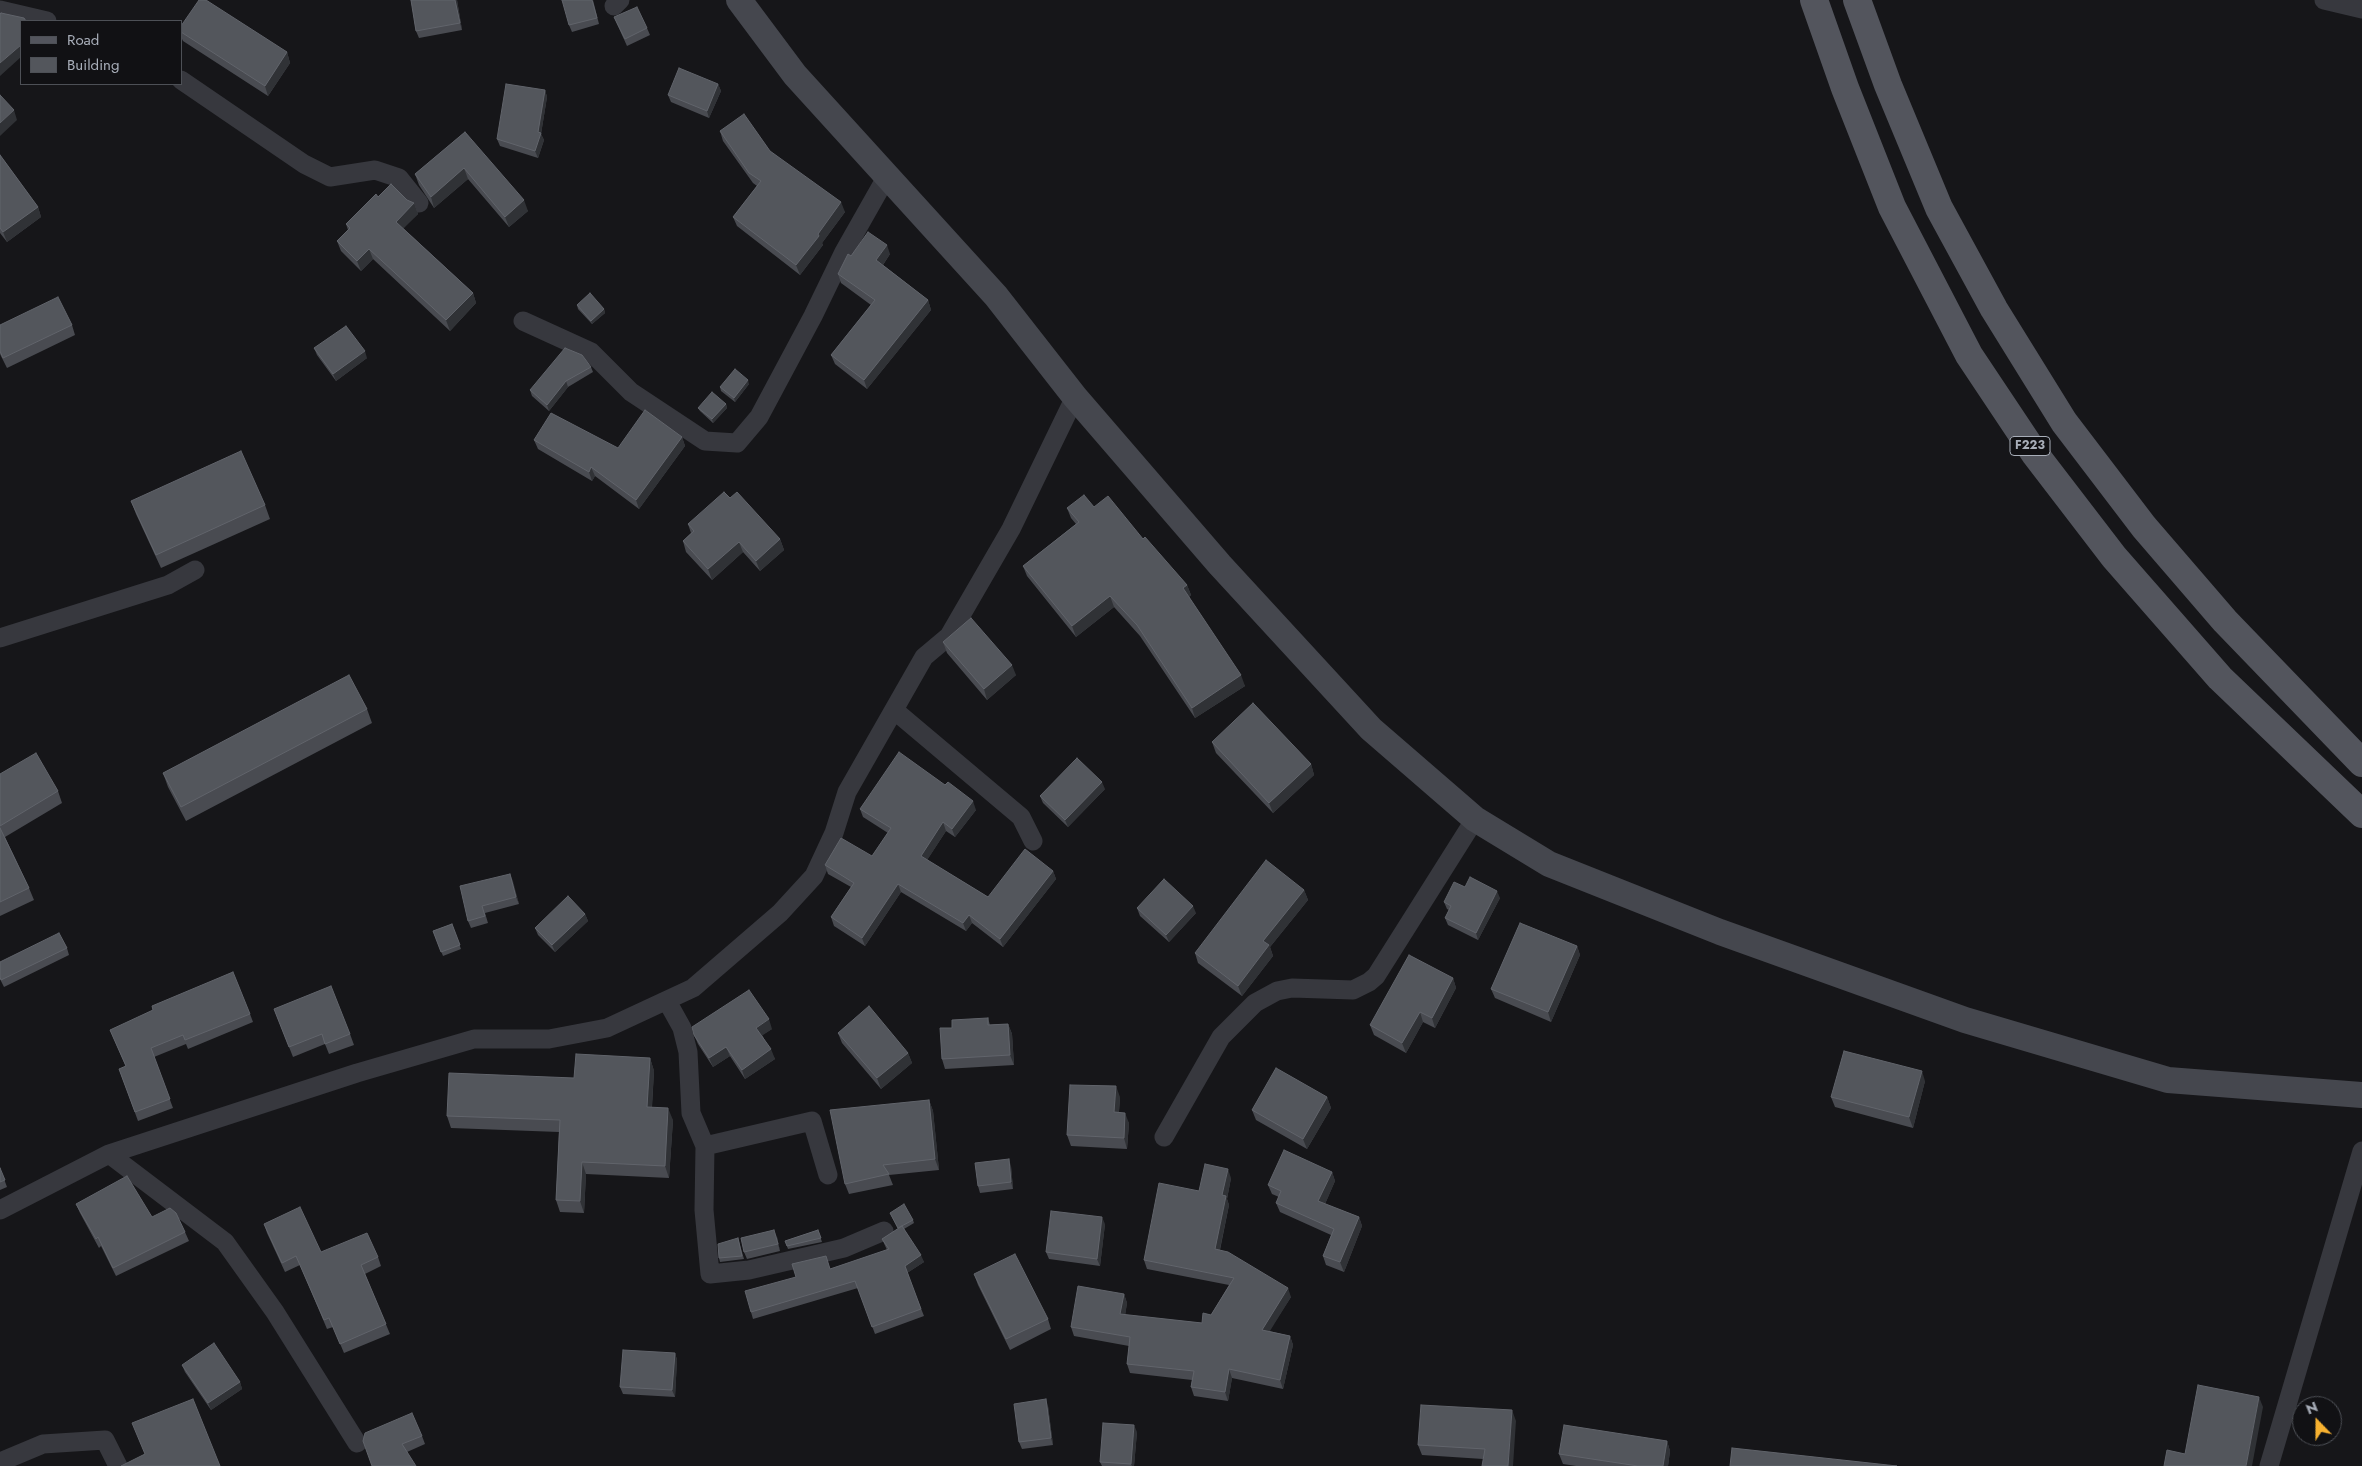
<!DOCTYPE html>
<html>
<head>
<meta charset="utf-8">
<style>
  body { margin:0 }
  #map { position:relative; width:2362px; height:1466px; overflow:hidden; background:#161619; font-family:Jost,sans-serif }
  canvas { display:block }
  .legend { position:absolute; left:20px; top:20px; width:162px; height:65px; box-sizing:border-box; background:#111114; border:1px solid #4d5056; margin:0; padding:6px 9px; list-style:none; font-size:15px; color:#a8aeb9 }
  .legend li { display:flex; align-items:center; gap:10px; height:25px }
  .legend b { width:25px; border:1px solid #4d5056 }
  .north { position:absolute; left:2292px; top:1396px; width:50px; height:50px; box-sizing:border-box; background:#111114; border:1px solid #4d5056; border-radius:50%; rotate:338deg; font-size:14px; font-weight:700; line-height:20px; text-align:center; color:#a8aeb9 }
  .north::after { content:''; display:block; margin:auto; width:18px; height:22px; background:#f7b130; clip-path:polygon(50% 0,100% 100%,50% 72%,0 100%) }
</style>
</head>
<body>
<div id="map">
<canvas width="2362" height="1466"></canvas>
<ul class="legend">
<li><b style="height:6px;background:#53555d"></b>Road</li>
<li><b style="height:14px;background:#53565c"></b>Building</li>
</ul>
<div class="north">N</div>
</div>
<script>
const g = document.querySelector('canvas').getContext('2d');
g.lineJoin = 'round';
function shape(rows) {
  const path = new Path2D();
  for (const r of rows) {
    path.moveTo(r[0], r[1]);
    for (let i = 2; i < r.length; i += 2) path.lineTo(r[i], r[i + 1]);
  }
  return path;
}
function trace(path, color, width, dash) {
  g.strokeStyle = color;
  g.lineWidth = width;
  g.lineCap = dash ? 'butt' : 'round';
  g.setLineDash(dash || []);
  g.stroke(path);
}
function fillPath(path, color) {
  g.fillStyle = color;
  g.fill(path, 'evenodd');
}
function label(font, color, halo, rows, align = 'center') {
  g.font = font + ' Jost,sans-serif';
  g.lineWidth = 5;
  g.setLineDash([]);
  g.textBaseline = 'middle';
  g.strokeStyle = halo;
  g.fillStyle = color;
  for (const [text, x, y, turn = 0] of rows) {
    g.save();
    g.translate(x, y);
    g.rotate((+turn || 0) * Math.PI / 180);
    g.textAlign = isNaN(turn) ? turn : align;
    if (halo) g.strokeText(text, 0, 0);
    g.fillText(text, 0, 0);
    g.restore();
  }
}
trace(shape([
  [2324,0,2362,9],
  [614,6,620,0],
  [0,10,47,21],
  [181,80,304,164,330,177,375,170,399,178,419,203],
  [523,321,591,352,631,392,705,441,737,443,759,417,813,316,844,252,887,176],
  [0,638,168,585,195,570],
  [894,710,1021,817,1033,841],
  [667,1001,682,1028,688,1052,691,1113,705,1146,812,1121,828,1175],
  [1164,1137,1221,1037,1255,1003,1277,991,1292,988,1353,990,1369,982,1376,976,1475,819],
  [705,1146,704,1210,710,1274,749,1270,844,1248,884,1231],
  [109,1154,225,1242,275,1312,357,1443],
  [0,1210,109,1154,357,1073,474,1039,549,1039,607,1028,693,988,780,913,814,876,834,833,847,792,924,657,949,636,1011,529,1075,397],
  [0,1462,43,1444,105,1440,118,1466],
  [2269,1466,2362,1151]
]), '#37383e', 19);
trace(shape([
  [739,0,795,75,996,296,1075,397,1220,565,1371,729,1475,819,1549,864,1720,932,1965,1020,2168,1080,2362,1095]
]), '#45474e', 26);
trace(shape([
  [1814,0,1845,88,1892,207,1969,355,2035,454,2114,557,2220,678,2362,814],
  [1857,0,1888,85,1939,208,1994,309,2064,422,2144,527,2225,621,2362,763]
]), '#53555d', 28);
fillPath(shape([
  [411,0,457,0,462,30,419,38,416,31],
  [593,0,599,24,572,32,569,25],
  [614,17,647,28,650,35,627,46,617,24],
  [181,32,287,52,290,63,268,96,183,41,181,37],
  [718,84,721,91,709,118,671,102,668,95],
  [545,90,547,97,541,134,544,140,538,158,500,146,497,139],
  [720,131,770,151,845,212,822,243,823,245,800,275,737,226,733,217,757,186,753,183,723,141],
  [465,132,528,211,509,227,468,179,434,208,419,185,415,174],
  [0,155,38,207,41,217,7,242,0,233],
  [378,197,407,200,414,203,418,214,403,228,473,293,476,303,450,331,373,259,361,271,341,251,337,241,348,230,346,224],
  [890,254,883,265,928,300,931,310,867,389,835,364,831,355,871,305,841,283,838,274,851,256],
  [577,305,604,309,605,313,592,324,578,309],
  [0,325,72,325,75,335,7,368,0,354],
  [314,348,367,358,336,381,317,355],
  [591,367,593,372,568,387,549,411,532,396,530,390],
  [749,384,735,402,721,391,720,387],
  [726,404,727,408,713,423,700,411,698,408],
  [682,437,685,446,639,509,595,476,592,481,538,449,534,440,618,448],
  [730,498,780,539,784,550,760,571,743,552,712,580,686,552,683,541,691,533,688,524],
  [131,501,265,505,270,519,161,568,136,514],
  [1094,507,1143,539,1187,585,1191,595,1189,597,1245,686,1195,718,1140,636,1114,607,1076,637,1027,576,1023,566,1076,524,1071,518,1067,508],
  [943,642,1016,675,987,700,947,653],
  [367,709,372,723,186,821,168,787,163,773],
  [1212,742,1311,764,1314,775,1273,813,1216,753],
  [0,774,58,791,62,803,5,837,29,888,34,900,0,916],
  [1105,789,1068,827,1043,803,1040,796],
  [860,809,976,810,955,837,946,831,927,860,988,897,1053,871,1056,879,1003,947,972,923,966,931,901,892,865,946,834,926,831,917,851,887,828,874,825,865,872,856,888,833,863,817],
  [510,874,519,904,485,913,488,923,471,928,468,921],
  [1465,887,1500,898,1478,940,1448,925,1445,918,1449,910,1447,909,1444,902],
  [1304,890,1308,900,1270,947,1273,956,1242,996,1198,963,1195,953],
  [1137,908,1196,913,1169,942,1140,916],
  [585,914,588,921,555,952,538,935,535,928],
  [452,924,461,949,443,956,433,931],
  [1577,946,1580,955,1551,1022,1495,998,1491,989],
  [67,948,69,955,4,987,0,979,0,962],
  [1453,978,1456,988,1435,1028,1423,1022,1406,1053,1374,1035,1370,1025],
  [274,1009,350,1034,354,1045,329,1054,325,1044,293,1057],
  [250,1014,253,1022,188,1049,186,1044,154,1057,173,1108,138,1121,119,1069,126,1067,110,1030],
  [988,1018,990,1025,1008,1024,1012,1034,1014,1065,945,1069,942,1059,952,1028],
  [772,1029,762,1035,775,1059,745,1079,730,1056,713,1067,698,1044,694,1035],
  [838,1033,908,1053,912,1063,881,1089,842,1043],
  [650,1058,654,1071,652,1107,673,1120,669,1178,586,1174,584,1213,560,1212,556,1200,559,1132,451,1128,447,1116,574,1078],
  [1925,1081,1913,1128,1835,1107,1831,1097],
  [1120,1097,1119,1112,1129,1123,1127,1149,1071,1146,1067,1135],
  [1327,1097,1331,1108,1307,1149,1256,1120,1252,1110],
  [929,1100,933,1111,939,1170,889,1175,893,1185,849,1194,845,1184],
  [1011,1166,1013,1189,980,1193,978,1186],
  [0,1168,7,1187,0,1190],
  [1332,1172,1335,1181,1325,1204,1359,1217,1362,1226,1344,1272,1326,1265,1323,1256,1331,1235,1280,1212,1276,1203,1279,1197,1272,1194,1268,1185],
  [1231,1178,1227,1199,1229,1205,1220,1250,1291,1297,1269,1331,1290,1336,1293,1345,1283,1389,1232,1378,1228,1401,1194,1396,1191,1387,1192,1380,1130,1373,1127,1364,1129,1346,1074,1336,1071,1327,1124,1294,1127,1303,1125,1315,1202,1323,1211,1315,1229,1285,1147,1269,1144,1260,1199,1191],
  [76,1204,152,1217,185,1232,189,1241,116,1276,101,1246,99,1248,80,1213],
  [890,1213,913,1220,914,1223,904,1229,924,1262,907,1273,924,1316,875,1334,858,1288,753,1319,751,1312,831,1269,887,1250,882,1239,898,1229],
  [264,1224,321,1252,378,1257,381,1266,365,1274,390,1334,344,1353,333,1327,327,1329,300,1265,285,1272,267,1233],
  [1105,1224,1100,1266,1049,1259,1046,1252],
  [818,1230,822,1242,788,1249,785,1241],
  [777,1237,780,1251,747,1259,744,1252],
  [738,1238,744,1259,720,1262,719,1258],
  [974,1274,1048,1319,1051,1329,1010,1350,978,1285],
  [675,1353,677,1360,675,1397,623,1394,620,1387],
  [182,1365,240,1382,242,1389,211,1410,185,1372],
  [1048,1406,1053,1445,1022,1449,1019,1442],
  [1516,1421,1483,1459,1422,1455,1418,1445],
  [1137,1432,1134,1466,1102,1466,1100,1462],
  [422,1436,425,1444,407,1452,363,1441],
  [1667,1441,1670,1451,1668,1466,1576,1466,1563,1464,1559,1454]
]), '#494b51');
fillPath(shape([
  [455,0,457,0,462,30,460,23],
  [21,45,21,57,0,76,0,63],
  [287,52,290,63,268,96,265,86],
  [718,84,721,91,709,118,707,111],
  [545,90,547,97,541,134,544,140,538,158,535,151],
  [14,110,17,120,0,136,0,123],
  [464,168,468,179,434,208,431,197],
  [524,200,528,211,509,227,505,217],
  [841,202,845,212,822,243,823,245,800,275,796,265,818,234],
  [414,203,418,214,400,232,396,222],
  [38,207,41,217,7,242,3,232],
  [887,245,890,254,880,269,876,260],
  [369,249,373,259,361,271,357,261],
  [473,293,476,303,450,331,446,320],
  [928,300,931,310,867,389,864,380],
  [604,309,605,313,592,324,591,321],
  [365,351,367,358,336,381,333,374],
  [748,380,749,384,735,402,734,398],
  [566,381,568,387,549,411,547,405],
  [726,404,727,408,713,423,712,419],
  [682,437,685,446,639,509,636,500],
  [591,467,595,476,592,481,589,472],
  [780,539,784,550,760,571,756,561],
  [739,542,743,552,712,580,708,569],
  [1187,585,1191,595,1187,599,1183,588],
  [1110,596,1114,607,1076,637,1072,626],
  [1012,665,1016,675,987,700,984,689],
  [1241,675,1245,686,1195,718,1192,708],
  [1311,764,1314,775,1273,813,1269,803],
  [1102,782,1105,789,1068,827,1065,820],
  [973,801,976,810,955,837,952,829],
  [943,822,946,831,924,865,921,856],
  [1053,871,1056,879,1003,947,1000,939],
  [510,874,513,881,519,904,516,897],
  [898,884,901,892,865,946,862,938],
  [1304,890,1308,900,1270,947,1273,956,1242,996,1238,986,1263,941],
  [1497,891,1500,898,1478,940,1476,933],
  [1193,906,1196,913,1169,942,1166,935],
  [585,914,588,921,555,952,552,945],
  [969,915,972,923,966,931,963,923],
  [1577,946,1580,955,1551,1022,1548,1012],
  [1453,978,1456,988,1435,1028,1432,1018],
  [1420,1012,1423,1022,1406,1053,1402,1043],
  [769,1019,772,1029,760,1037,756,1028],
  [1008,1024,1012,1034,1014,1065,1010,1055],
  [726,1047,730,1056,713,1067,709,1058],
  [771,1049,775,1059,745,1079,742,1070],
  [908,1053,912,1063,881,1089,877,1078],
  [650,1058,654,1071,651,1119,647,1107],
  [1922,1071,1925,1081,1913,1128,1909,1117],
  [1116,1086,1120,1097,1118,1123,1114,1112],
  [1327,1097,1331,1108,1307,1149,1303,1139],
  [929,1100,933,1111,939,1170,935,1159],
  [668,1108,673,1120,669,1178,665,1166],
  [1125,1113,1129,1123,1127,1149,1124,1138],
  [1009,1159,1011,1166,1013,1189,1011,1182],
  [582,1162,586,1174,584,1213,580,1201],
  [1228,1169,1231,1178,1227,1199,1229,1205,1218,1258,1215,1249,1222,1195],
  [1332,1172,1335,1181,1322,1211,1318,1201],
  [1102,1217,1105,1224,1100,1266,1097,1259],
  [1359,1217,1362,1226,1344,1272,1340,1262],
  [774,1230,777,1237,780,1251],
  [921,1255,924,1262,907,1273,905,1266],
  [1288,1288,1291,1297,1265,1339,1262,1330],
  [1124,1294,1127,1303,1124,1323,1120,1314],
  [1290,1336,1293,1345,1283,1389,1280,1380],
  [675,1353,677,1360,675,1397,672,1390],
  [1229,1369,1232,1378,1228,1401,1225,1392],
  [240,1382,242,1389,211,1410,208,1403],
  [2259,1397,2263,1407,2252,1466,2246,1466],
  [1046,1399,1048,1406,1053,1445,1051,1438],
  [1512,1410,1516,1421,1513,1466,1508,1466],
  [1134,1425,1137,1432,1134,1466,1132,1466,1131,1464],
  [1667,1441,1670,1451,1668,1466,1663,1466]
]), '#303236');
const building = shape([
  [199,0,206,0,287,52,265,86,181,32,181,26,199,0],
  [411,0,455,0,460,23,416,31,411,0],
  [562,0,592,0,597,18,569,25,562,0],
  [637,7,647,28,625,39,614,17,637,7],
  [1,13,24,18,26,21,21,21,21,45,0,63,0,14,1,13],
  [679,68,718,84,707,111,668,95,679,68],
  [506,84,545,90,538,132,541,133,535,151,497,139,506,84],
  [0,95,14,110,0,123,0,95],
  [744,114,770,151,841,202,818,234,819,236,796,265,733,217,761,181,749,173,720,131,744,114],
  [465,132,524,200,505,217,464,168,431,197,415,174,465,132],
  [0,155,38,207,3,232,0,228,0,155],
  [391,184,407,200,414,203,396,222,473,293,446,320,369,249,357,261,337,241,350,228,346,224,376,194,378,197,391,184],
  [868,232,887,245,876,260,928,300,864,380,831,355,875,300,838,274,848,254,851,256,868,232],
  [590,293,604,309,591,321,577,305,590,293],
  [58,297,72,325,3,358,0,351,0,325,58,297],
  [346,326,365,351,333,374,314,348,346,326],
  [565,348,582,355,591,367,566,381,547,405,530,390,565,348],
  [735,369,748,380,734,398,720,387,735,369],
  [712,392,726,404,712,419,698,408,712,392],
  [645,410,682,437,636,500,591,467,589,472,534,440,551,413,618,448,645,410],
  [241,451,265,505,156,555,131,501,241,451],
  [724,492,730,498,737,492,780,539,756,561,739,542,708,569,683,541,694,531,688,524,724,492],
  [1084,495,1094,507,1108,496,1143,539,1145,537,1187,585,1183,588,1241,675,1192,708,1137,625,1110,596,1072,626,1023,566,1079,522,1067,508,1084,495],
  [971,618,1012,665,984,689,943,642,971,618],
  [349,675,367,709,181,807,163,773,349,675],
  [1253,703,1311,764,1269,803,1212,742,1253,703],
  [899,752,945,785,948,782,973,801,952,829,943,822,921,856,988,897,1025,849,1053,871,1000,939,969,915,963,923,898,884,862,938,831,917,854,883,825,865,841,838,872,856,891,828,860,809,899,752],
  [36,753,58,791,0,826,0,774,36,753],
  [1077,758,1102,782,1065,820,1040,796,1077,758],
  [0,828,29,888,0,902,0,828],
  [1266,860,1304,890,1263,941,1269,945,1238,986,1195,953,1266,860],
  [510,874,516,897,482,906,485,916,468,921,460,886,510,874],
  [1470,877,1497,891,1476,933,1445,918,1451,906,1444,902,1454,882,1465,887,1470,877],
  [1164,879,1193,906,1166,935,1137,908,1164,879],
  [568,896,585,914,552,945,535,928,568,896],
  [1520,923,1577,946,1548,1012,1491,989,1520,923],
  [452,924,460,945,441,952,433,931,452,924],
  [59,933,67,948,1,980,0,977,0,962,59,933],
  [1409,955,1453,978,1432,1018,1420,1012,1402,1043,1370,1025,1409,955],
  [233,972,250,1014,185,1040,183,1035,151,1048,170,1099,135,1112,119,1069,126,1066,110,1030,153,1010,152,1006,233,972],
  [331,986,350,1034,325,1044,322,1034,289,1047,274,1009,331,986],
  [749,990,769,1019,756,1028,771,1049,742,1070,726,1047,709,1058,694,1035,692,1027,749,990],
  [869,1006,908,1053,877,1078,838,1033,869,1006],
  [988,1018,988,1025,1008,1024,1010,1055,942,1059,940,1028,952,1028,952,1020,988,1018],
  [1844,1051,1922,1071,1909,1117,1831,1097,1844,1051],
  [576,1054,650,1058,647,1107,668,1108,665,1166,582,1162,580,1201,556,1200,560,1120,447,1116,449,1073,574,1078,576,1054],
  [1276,1068,1327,1097,1303,1139,1252,1110,1276,1068],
  [1070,1085,1116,1086,1114,1112,1125,1113,1124,1138,1067,1135,1070,1085],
  [929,1100,935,1159,883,1165,889,1174,845,1184,830,1110,929,1100],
  [1284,1150,1332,1172,1318,1201,1359,1217,1340,1262,1323,1256,1334,1229,1276,1203,1281,1191,1268,1185,1284,1150],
  [1009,1159,1011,1182,978,1186,975,1163,1009,1159],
  [1205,1164,1228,1169,1222,1195,1226,1196,1215,1249,1228,1252,1288,1288,1262,1330,1290,1336,1280,1380,1229,1369,1225,1392,1191,1387,1194,1371,1127,1364,1130,1337,1071,1327,1078,1286,1124,1294,1120,1314,1202,1323,1203,1313,1211,1315,1234,1278,1144,1260,1159,1183,1199,1191,1205,1164],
  [0,1168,5,1180,0,1182,0,1168],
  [127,1176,152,1217,170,1208,176,1213,185,1232,113,1268,98,1237,96,1239,76,1204,127,1176],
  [904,1204,913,1220,898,1228,890,1213,904,1204],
  [300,1207,321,1252,367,1233,378,1257,361,1265,386,1324,340,1344,329,1318,324,1320,296,1256,282,1263,264,1224,300,1207],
  [1051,1211,1102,1217,1097,1259,1046,1252,1051,1211],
  [902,1226,921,1255,905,1266,921,1309,872,1327,855,1281,751,1312,745,1291,796,1277,792,1264,826,1256,830,1269,889,1249,882,1239,902,1226],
  [774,1230,778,1244,744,1252,741,1238,774,1230],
  [818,1230,821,1238,787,1246,785,1241,818,1230],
  [738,1238,742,1256,719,1258,718,1244,738,1238],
  [1015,1254,1048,1319,1006,1339,974,1274,1015,1254],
  [214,1343,240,1382,208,1403,182,1365,214,1343],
  [623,1350,675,1353,672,1390,620,1387,623,1350],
  [2198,1385,2259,1397,2246,1466,2164,1466,2167,1450,2185,1454,2198,1385],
  [193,1399,220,1466,121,1466,145,1454,132,1423,193,1399],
  [1046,1399,1051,1438,1019,1442,1014,1404,1046,1399],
  [1421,1405,1512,1410,1508,1466,1482,1466,1485,1449,1418,1445,1421,1405],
  [412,1413,422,1436,402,1444,416,1466,372,1466,363,1441,365,1433,412,1413],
  [1103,1423,1134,1425,1131,1464,1100,1462,1103,1423],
  [1564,1425,1667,1441,1663,1466,1638,1466,1559,1454,1564,1425],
  [1732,1448,1897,1466,1730,1466,1732,1448]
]);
fillPath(building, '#53565c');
trace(building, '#61646b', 1);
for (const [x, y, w] of [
  [2030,446,40]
]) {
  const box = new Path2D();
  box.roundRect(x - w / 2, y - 9.5, w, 19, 4);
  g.fillStyle = '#111114';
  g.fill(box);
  trace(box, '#a8aeb9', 1);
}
label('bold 12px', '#a8aeb9', null, [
  ["F223",2030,446]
]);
</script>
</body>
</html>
